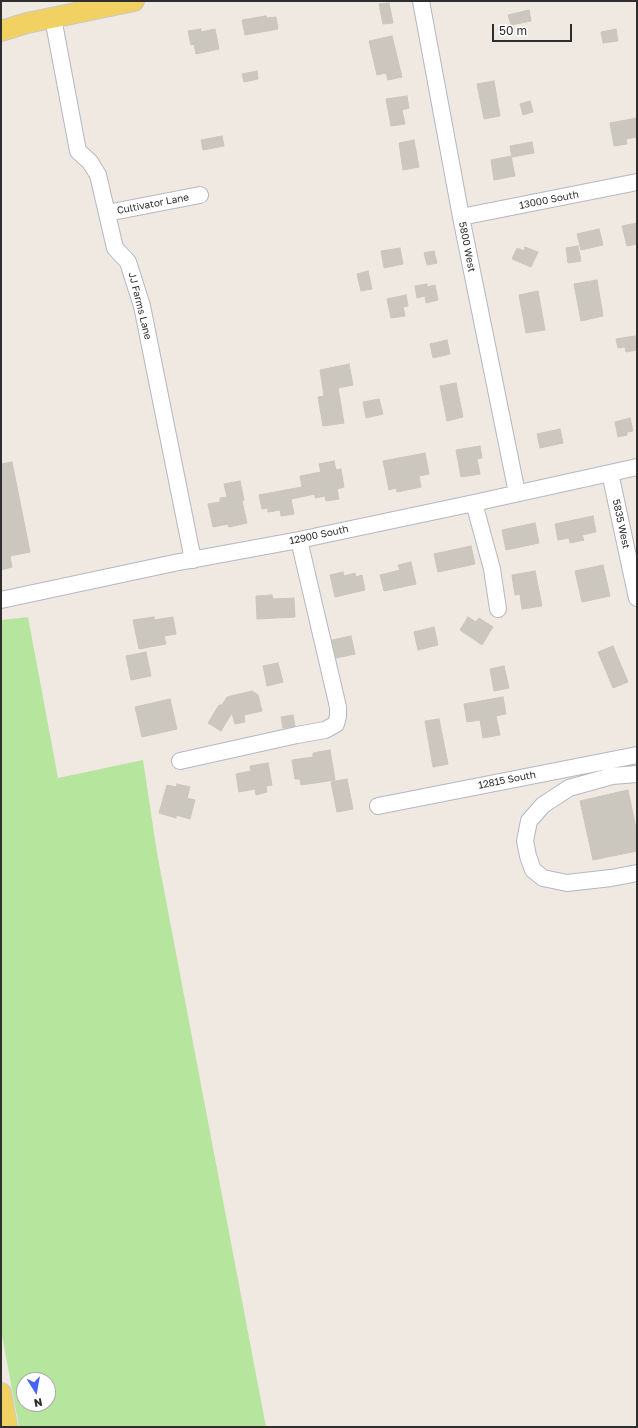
<!DOCTYPE html>
<html>
<head>
<meta charset="utf-8">
<style>
  body { margin:0 }
  #map { position:relative; width:638px; height:1428px; overflow:hidden; background:#efe9e1; font-family:"Golos Text",sans-serif }
  canvas { display:block }
  .frame { position:absolute; inset:0; border:2px solid #2e2e2e; pointer-events:none }
  .north { position:absolute; left:16px; top:1372px; width:40px; height:40px; box-sizing:border-box; background:#fff; border:1px solid #ababab; border-radius:50%; rotate:169deg; font-size:11px; font-weight:700; line-height:16px; text-align:center; color:#2e2e2e }
  .north::after { content:''; display:block; margin:auto; width:14px; height:18px; background:#4264fb; clip-path:polygon(50% 0,100% 100%,50% 72%,0 100%) }
  .scale { position:absolute; left:492px; top:24px; width:80px; height:18px; box-sizing:border-box; border:2px solid #2e2e2e; border-top:0; padding-left:5px; font-size:12px; line-height:14px; white-space:nowrap; color:#2e2e2e; -webkit-text-stroke:3px #fff; paint-order:stroke }
</style>
</head>
<body>
<div id="map">
<canvas width="638" height="1428"></canvas>
<div class="frame"></div>
<div class="north">N</div>
<div class="scale">50 m</div>
</div>
<script>
const g = document.querySelector('canvas').getContext('2d');
g.lineJoin = 'round';
function fillPath(path, color) {
  g.fillStyle = color;
  g.fill(path, 'evenodd');
}
function shape(rows) {
  const path = new Path2D();
  for (const r of rows) {
    path.moveTo(r[0], r[1]);
    for (let i = 2; i < r.length; i += 2) path.lineTo(r[i], r[i + 1]);
  }
  return path;
}
function trace(path, color, width, dash) {
  g.strokeStyle = color;
  g.lineWidth = width;
  g.lineCap = dash ? 'butt' : 'round';
  g.setLineDash(dash || []);
  g.stroke(path);
}
function label(font, color, halo, rows, align = 'center') {
  g.font = font + ' "Golos Text",sans-serif';
  g.lineWidth = 3;
  g.setLineDash([]);
  g.textBaseline = 'middle';
  g.strokeStyle = halo;
  g.fillStyle = color;
  for (const [text, x, y, turn = 0] of rows) {
    g.save();
    g.translate(x, y);
    g.rotate((+turn || 0) * Math.PI / 180);
    g.textAlign = isNaN(turn) ? turn : align;
    if (halo) g.strokeText(text, 0, 0);
    g.fillText(text, 0, 0);
    g.restore();
  }
}
fillPath(shape([
  [28,617,58,778,143,760,157,853,266,1427,19,1427,1,1330,1,620],
  [24,1380,48,1380,48,1404,24,1404]
]), '#b6e59e');
const building = shape([
  [389,3,393,23,383,24,379,4,389,3],
  [529,10,531,21,511,25,508,15,529,10],
  [266,16,267,18,276,17,278,29,245,35,242,20,266,16],
  [201,29,201,32,215,29,219,49,196,54,194,44,191,45,188,31,201,29],
  [616,29,618,41,603,43,601,32,616,29],
  [392,36,402,77,388,80,386,73,377,75,369,41,392,36],
  [257,71,258,79,244,82,242,74,257,71],
  [494,81,500,116,484,119,477,84,494,81],
  [407,96,409,108,402,110,405,124,391,126,386,99,407,96],
  [530,101,533,112,523,115,520,104,530,101],
  [637,118,637,137,626,139,627,144,614,146,610,123,637,118],
  [222,136,224,146,203,150,201,140,222,136],
  [414,140,419,167,403,170,399,143,414,140],
  [532,142,534,153,512,157,510,146,532,142],
  [511,156,515,176,494,180,491,160,511,156],
  [637,223,637,244,627,246,622,226,637,223],
  [599,229,603,245,581,250,577,234,599,229],
  [578,246,581,261,568,263,566,248,578,246],
  [525,247,538,252,531,267,512,259,517,248,524,251,525,247],
  [400,248,403,264,384,268,381,251,400,248],
  [434,251,437,263,427,265,424,253,434,251],
  [368,271,372,289,361,291,357,274,368,271],
  [597,280,603,316,581,321,574,284,597,280],
  [427,284,427,287,435,285,438,300,426,303,425,296,417,298,415,286,427,284],
  [538,291,545,330,526,333,519,295,538,291],
  [406,295,408,306,403,307,405,316,391,318,387,299,406,295],
  [635,336,637,350,626,352,625,347,618,348,616,339,635,336],
  [447,340,450,354,433,358,430,344,447,340],
  [349,364,353,385,338,388,344,423,323,426,318,397,324,396,320,370,349,364],
  [456,383,463,417,447,421,440,386,456,383],
  [379,399,383,414,366,418,363,402,379,399],
  [630,418,633,431,627,432,627,435,618,437,615,422,630,418],
  [560,429,563,443,540,448,537,434,560,429],
  [480,446,482,458,477,459,480,474,461,477,456,450,480,446],
  [425,453,429,474,419,476,421,487,397,492,396,488,389,490,383,461,425,453],
  [334,461,336,470,341,469,344,487,337,489,339,499,326,501,325,496,315,498,315,494,291,499,294,514,281,516,280,510,268,512,268,508,262,509,259,495,302,487,300,476,321,472,319,464,334,461],
  [12,462,30,552,10,556,12,567,1,570,1,464,12,462],
  [240,481,244,500,242,501,247,523,229,527,228,524,213,527,208,504,220,502,220,498,227,497,224,484,240,481],
  [593,516,596,532,582,535,584,540,570,543,569,538,558,540,555,524,593,516],
  [535,523,539,543,506,550,502,530,535,523],
  [471,546,475,564,438,572,434,554,471,546],
  [411,562,416,584,384,591,380,575,400,570,398,565,411,562],
  [603,565,610,596,582,602,575,571,603,565],
  [535,571,542,606,522,609,520,594,515,595,512,575,535,571],
  [343,572,344,576,355,573,356,577,362,575,365,590,335,597,330,575,343,572],
  [272,595,273,599,294,598,295,617,257,619,256,596,272,595],
  [154,617,154,620,173,617,176,634,164,636,166,644,139,649,133,620,154,617],
  [468,617,476,622,479,618,493,627,482,645,460,630,468,617],
  [434,627,438,645,418,650,414,632,434,627],
  [351,636,355,654,336,658,332,640,351,636],
  [613,646,628,682,613,688,598,652,613,646],
  [146,652,151,676,131,680,126,656,146,652],
  [278,663,283,682,267,686,263,666,278,663],
  [504,666,509,688,494,691,490,669,504,666],
  [252,691,258,695,262,711,244,715,245,722,235,724,232,713,221,731,208,723,219,705,222,705,227,697,252,691],
  [503,697,506,714,496,716,500,735,483,738,480,720,467,722,464,704,503,697],
  [170,699,177,729,142,737,135,707,170,699],
  [293,715,295,726,283,728,281,717,293,715],
  [439,719,448,764,433,767,425,721,439,719],
  [330,750,335,780,301,785,300,779,295,779,292,760,313,757,313,753,330,750],
  [268,763,272,785,266,786,267,792,256,795,255,789,239,792,236,774,251,771,250,766,268,763],
  [347,779,353,809,337,812,331,782,347,779],
  [177,784,190,787,187,798,195,800,190,819,176,815,176,818,159,813,167,785,176,787,177,784],
  [628,790,637,833,637,851,593,860,580,801,628,790]
]);
fillPath(building, '#cbc7bf');
trace(building, '#cbc5ba', 1);
const minor = shape([
  [421,1,461,217,517,493],
  [53,18,78,151,90,162,98,175,115,248,128,262,142,306,193,560],
  [107,213,200,195],
  [461,217,637,182],
  [610,473,637,598],
  [474,503,492,569,498,609],
  [1,600,174,563,299,540,474,503,637,467],
  [180,761,297,735,325,730,336,724,338,716,338,707,299,540],
  [637,774,612,776,569,788,543,805,529,821,525,841,528,856,533,870,543,878,567,883,611,878,637,873],
  [378,806,637,755]
]);
const major = shape([
  [1,31,27,23,134,1],
  [1,1393,7,1427]
]);
trace(minor, '#b4b7c1', 18);
trace(major, '#c9c9c9', 22);
trace(minor, '#fff', 16);
trace(major, '#f2d163', 20);
label('10px', '#2e2e2e', '#fff', [
  ["13000 South",549,200,-11],
  ["Cultivator Lane",153,204,-11],
  ["5800 West",467,247,79],
  ["JJ Farms Lane",140,306,76],
  ["5835 West",621,524,78],
  ["12900 South",319,535,-12],
  ["12815 South",507,780,-11]
]);
</script>
</body>
</html>
